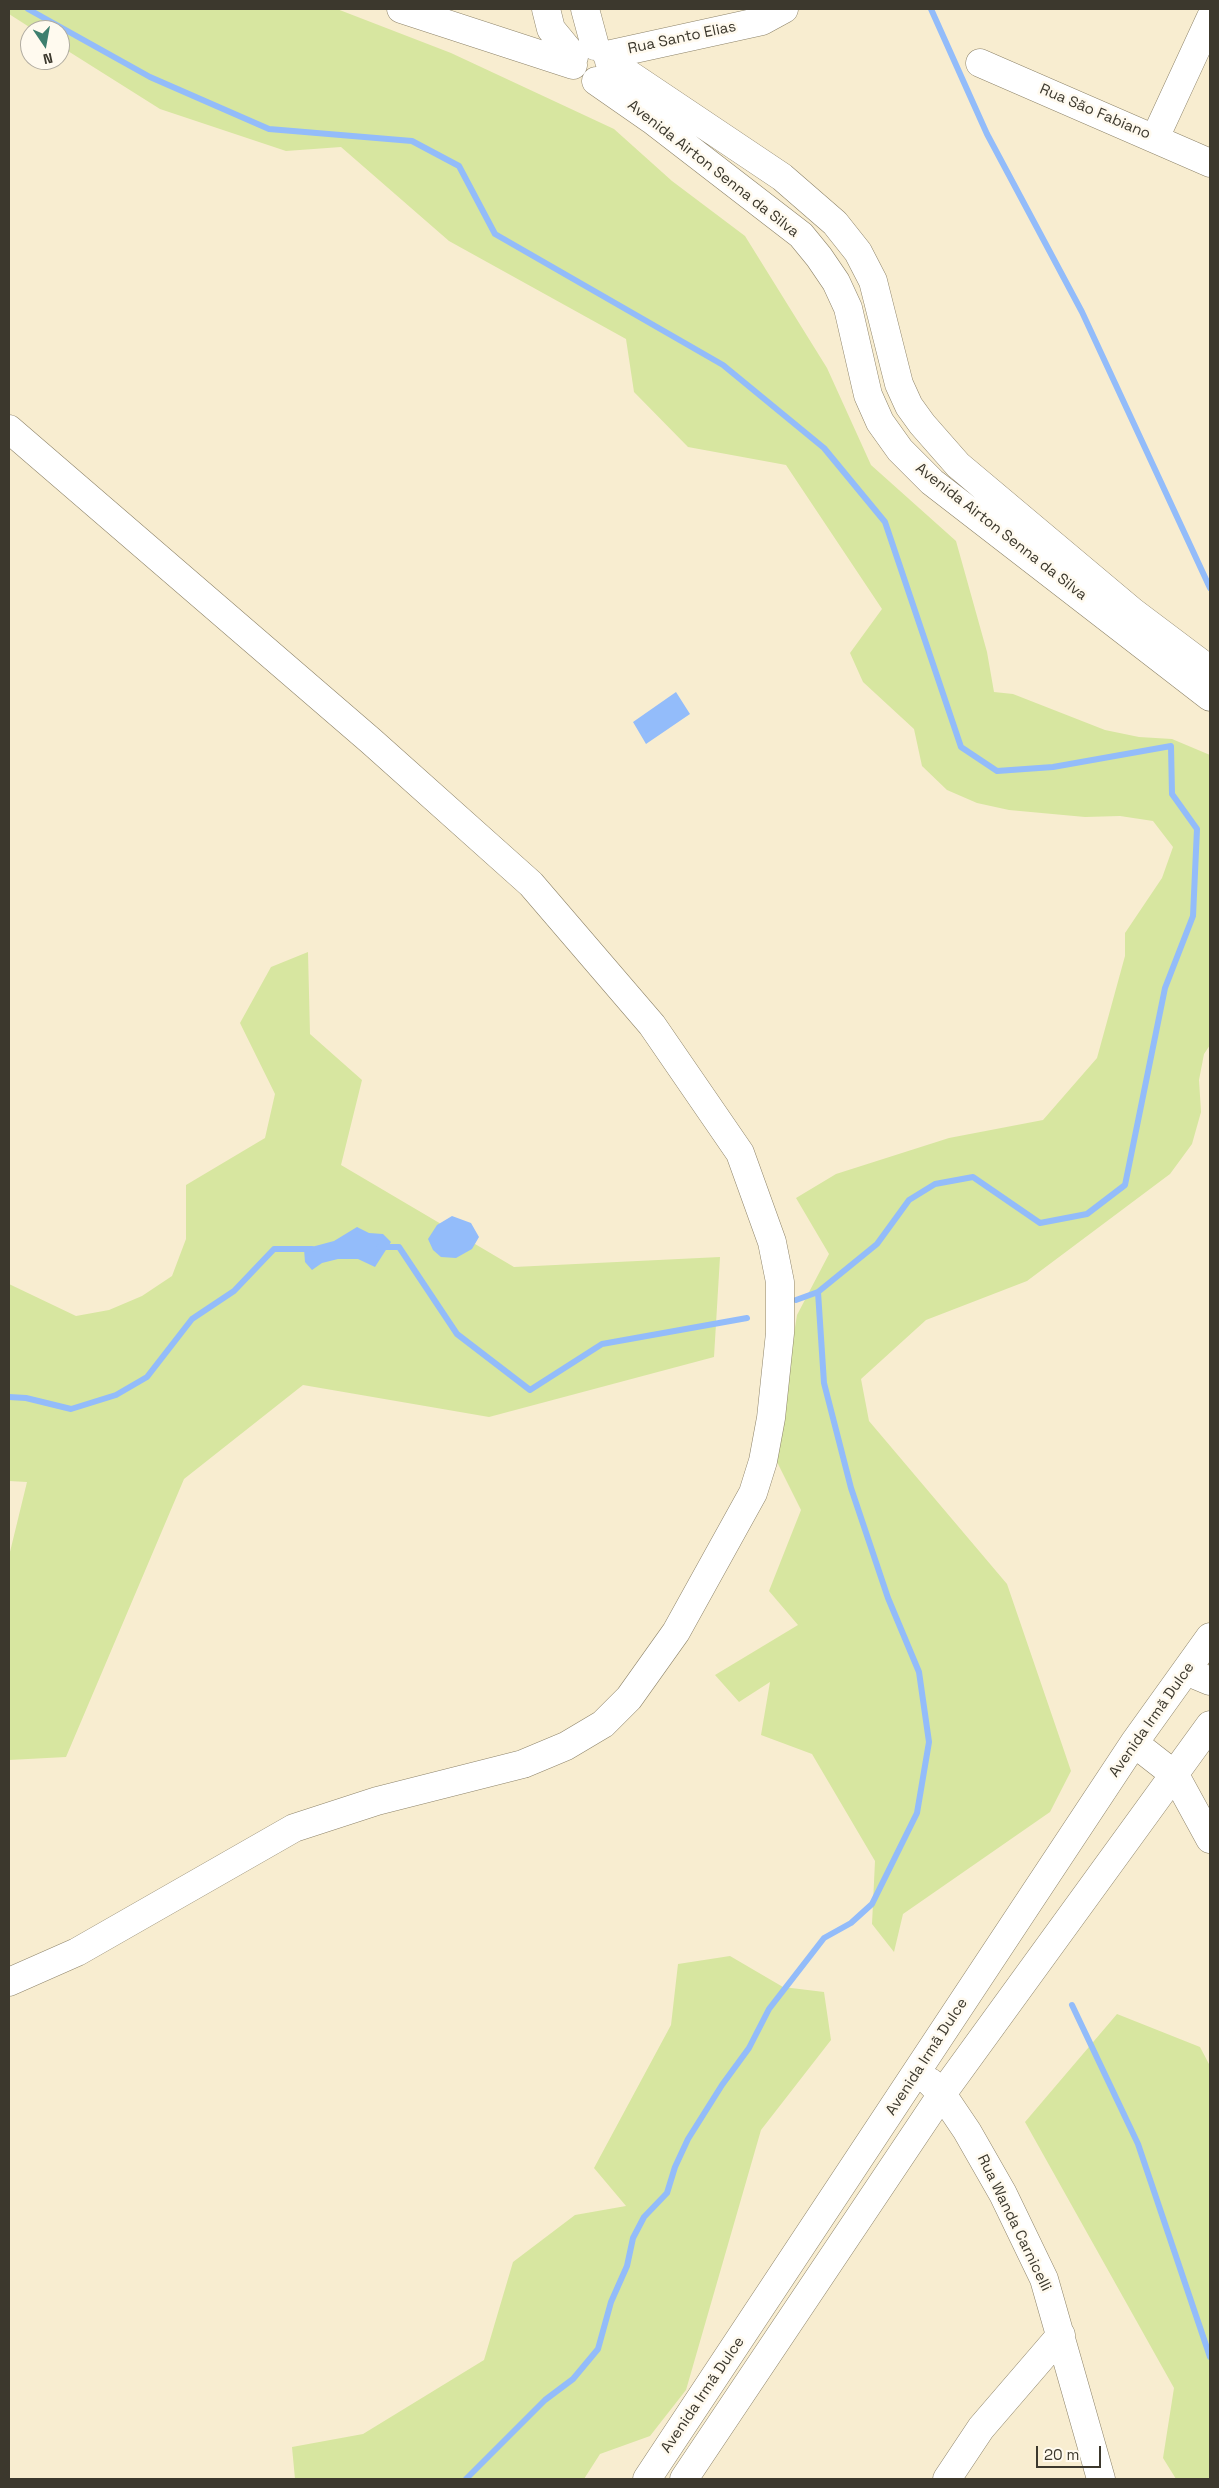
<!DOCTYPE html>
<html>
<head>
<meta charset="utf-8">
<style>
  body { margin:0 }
  #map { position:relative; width:1219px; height:2488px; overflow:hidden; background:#f8edd0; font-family:"Space Grotesk",sans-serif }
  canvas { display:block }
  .frame { position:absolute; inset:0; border:10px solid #3c382d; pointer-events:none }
  .north { position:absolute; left:20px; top:20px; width:50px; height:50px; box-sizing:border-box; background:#fffaef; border:1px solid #b1aca1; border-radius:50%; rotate:168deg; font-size:14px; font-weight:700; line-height:20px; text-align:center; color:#3c382d }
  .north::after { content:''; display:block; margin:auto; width:18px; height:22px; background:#3e7f6e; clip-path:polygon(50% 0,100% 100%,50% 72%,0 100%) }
  .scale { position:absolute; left:1036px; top:2446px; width:65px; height:22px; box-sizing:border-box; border:2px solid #3c382d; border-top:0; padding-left:6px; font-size:15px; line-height:18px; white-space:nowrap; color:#3c382d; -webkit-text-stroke:4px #fffaef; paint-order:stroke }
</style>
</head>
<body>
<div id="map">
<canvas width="1219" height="2488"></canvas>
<div class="frame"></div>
<div class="north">N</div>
<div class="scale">20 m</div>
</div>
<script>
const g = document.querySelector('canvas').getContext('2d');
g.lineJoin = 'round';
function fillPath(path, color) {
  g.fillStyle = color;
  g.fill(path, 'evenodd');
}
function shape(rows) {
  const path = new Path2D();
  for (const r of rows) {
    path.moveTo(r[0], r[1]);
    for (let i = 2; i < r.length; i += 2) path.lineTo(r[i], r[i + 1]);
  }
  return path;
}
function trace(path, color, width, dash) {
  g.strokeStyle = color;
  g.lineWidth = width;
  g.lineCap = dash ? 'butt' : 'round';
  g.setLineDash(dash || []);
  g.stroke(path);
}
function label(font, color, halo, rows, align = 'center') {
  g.font = font + ' "Space Grotesk",sans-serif';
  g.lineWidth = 5;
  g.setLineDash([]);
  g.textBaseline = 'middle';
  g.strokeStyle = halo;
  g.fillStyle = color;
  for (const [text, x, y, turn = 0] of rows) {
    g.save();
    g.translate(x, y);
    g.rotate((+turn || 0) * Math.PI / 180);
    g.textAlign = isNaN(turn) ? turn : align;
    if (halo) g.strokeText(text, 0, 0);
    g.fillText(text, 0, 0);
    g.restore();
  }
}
fillPath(shape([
  [9,9,337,9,451,53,614,129,672,181,745,236,827,368,871,465,956,541,987,652,994,692,1013,694,1105,730,1139,737,1172,739,1210,755,1210,1045,1204,1054,1199,1080,1201,1112,1192,1144,1170,1174,1027,1281,926,1320,861,1379,869,1421,1007,1584,1071,1771,1050,1812,903,1914,894,1952,872,1924,875,1861,812,1754,761,1735,770,1682,739,1702,715,1675,798,1625,769,1591,801,1510,774,1456,797,1315,829,1254,796,1198,836,1174,949,1138,1043,1120,1097,1058,1125,956,1125,933,1162,878,1173,847,1153,821,1120,816,1085,817,1009,810,977,803,947,790,922,766,914,729,863,682,850,653,882,609,786,465,688,447,634,392,626,339,449,241,341,147,286,151,160,109,60,46,60,30,34,30,9,14],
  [308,952,310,1034,362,1080,341,1165,514,1267,720,1257,714,1357,489,1417,303,1385,184,1479,66,1757,9,1760,9,1556,27,1482,9,1481,9,1284,76,1316,109,1310,142,1296,172,1276,186,1239,186,1185,265,1138,275,1094,240,1023,271,967],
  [730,1956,783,1987,824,1992,831,2040,761,2130,686,2390,650,2436,600,2454,584,2479,295,2479,292,2447,363,2434,484,2360,513,2262,575,2215,626,2206,594,2168,671,2025,678,1964],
  [1117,2014,1200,2047,1210,2066,1210,2479,1176,2479,1163,2458,1174,2388,1025,2122]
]), '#d7e6a0');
fillPath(shape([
  [676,692,690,714,646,744,633,722],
  [452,1216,471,1223,479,1237,472,1249,456,1258,441,1257,433,1250,428,1239,437,1225],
  [357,1227,369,1233,383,1234,391,1242,375,1267,358,1259,338,1259,322,1263,312,1270,305,1262,304,1249,334,1241]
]), '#93bcfa');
trace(shape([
  [28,9,150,77,269,129,412,141,459,166,495,234,723,365,824,448,885,522,961,747,997,771,1053,767,1171,746,1172,794,1197,829,1193,916,1165,988,1125,1185,1087,1214,1040,1223,973,1177,935,1184,909,1200,877,1244,818,1292,796,1300],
  [931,9,987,134,1082,312,1210,588],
  [379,1247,399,1247,457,1334,530,1390,602,1344,747,1318],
  [9,1397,26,1398,71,1409,116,1395,147,1377,192,1319,234,1291,274,1249,312,1249],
  [1072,2005,1138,2144,1210,2357],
  [466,2479,545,2400,573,2379,598,2349,611,2302,627,2266,633,2238,644,2217,667,2193,675,2167,688,2139,722,2085,749,2048,769,2009,824,1938,851,1923,872,1904,917,1813,929,1742,919,1672,888,1598,851,1488,824,1383,818,1292]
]), '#93bcfa', 6);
const minor = shape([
  [401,9,573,65],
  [546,9,551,29,574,57],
  [585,9,595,46],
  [607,55,762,21,784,9],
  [609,61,782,177,835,223,858,252,873,281,899,384,909,406,922,424,958,465,1133,612,1210,670],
  [980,63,1210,163],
  [596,81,652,120,801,235,819,257,836,282,848,308,868,395,880,422,900,450,932,482,1210,697],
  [1155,138,1210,19],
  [9,429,371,741,531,884,652,1025,740,1153,772,1242,780,1282,780,1333,771,1418,763,1461,753,1493,676,1632,629,1698,603,1724,566,1746,523,1764,377,1801,294,1828,77,1952,9,1982],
  [1186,1671,1210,1681],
  [1134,1743,1175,1775,1210,1839],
  [930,2082,942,2094,967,2131,1003,2194,1044,2279,1101,2479],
  [647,2479,1134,1743,1210,1637],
  [684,2479,942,2094,1210,1725],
  [947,2479,981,2428,1061,2335]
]);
trace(minor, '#8d8369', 29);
trace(minor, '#fff', 28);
label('15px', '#3c382d', '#fffaef', [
  ["Rua Santo Elias",682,38,-12],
  ["Rua São Fabiano",1095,112,23],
  ["Avenida Airton Senna da Silva",713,169,38],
  ["Avenida Airton Senna da Silva",1001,532,38],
  ["Avenida Irmã Dulce",1152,1720,-55],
  ["Avenida Irmã Dulce",927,2057,-57],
  ["Rua Wanda Carnicelli",1014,2223,64],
  ["Avenida Irmã Dulce",703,2395,-56]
]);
</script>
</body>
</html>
